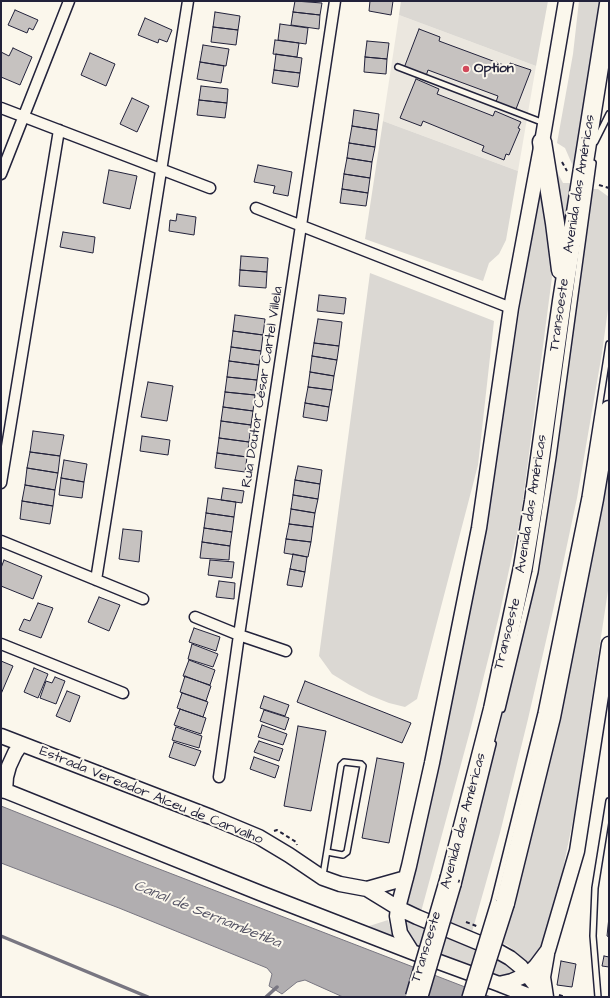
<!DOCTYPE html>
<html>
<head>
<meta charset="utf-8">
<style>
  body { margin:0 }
  #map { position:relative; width:610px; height:998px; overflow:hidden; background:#fbf7ec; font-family:"Architects Daughter",sans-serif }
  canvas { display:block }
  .frame { position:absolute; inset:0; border:2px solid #22223b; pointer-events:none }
</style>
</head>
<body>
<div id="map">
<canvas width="610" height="998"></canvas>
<div class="frame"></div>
</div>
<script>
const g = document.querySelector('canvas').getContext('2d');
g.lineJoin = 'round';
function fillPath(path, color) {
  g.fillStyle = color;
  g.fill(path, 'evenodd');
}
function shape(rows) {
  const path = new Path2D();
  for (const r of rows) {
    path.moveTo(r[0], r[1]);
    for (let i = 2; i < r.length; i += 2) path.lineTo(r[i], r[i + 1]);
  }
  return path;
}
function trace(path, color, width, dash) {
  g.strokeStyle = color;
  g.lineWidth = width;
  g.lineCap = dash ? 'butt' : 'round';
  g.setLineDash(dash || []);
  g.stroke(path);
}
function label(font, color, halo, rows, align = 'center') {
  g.font = font + ' "Architects Daughter",sans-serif';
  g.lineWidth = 4;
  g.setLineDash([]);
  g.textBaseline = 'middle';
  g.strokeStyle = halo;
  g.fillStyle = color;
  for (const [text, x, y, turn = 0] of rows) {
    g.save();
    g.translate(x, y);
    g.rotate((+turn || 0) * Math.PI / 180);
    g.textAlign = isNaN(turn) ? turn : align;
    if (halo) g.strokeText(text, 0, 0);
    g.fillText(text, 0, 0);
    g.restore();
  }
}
fillPath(shape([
  [399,15,536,66,518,171,383,121]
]), '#ebe7df');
fillPath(shape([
  [401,1,548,1,536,66,399,15],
  [579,1,600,1,575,171,565,148,557,143,573,54],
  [383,121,518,171,506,240,499,254,489,263,483,281,365,239],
  [553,164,563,183,573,183,563,253],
  [541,183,552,277,521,515,499,616,470,731,421,912,401,908,415,861,440,764,464,630,489,510,520,307],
  [592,189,598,189,609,197,609,302,602,353,577,498,554,606,528,719,500,833,472,932,450,922,460,886,537,575],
  [370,273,494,321,478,465,417,699,405,707,389,703,369,695,350,685,332,674,319,656],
  [609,443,609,584,574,815,562,874,542,948,529,966,517,953,507,945,496,942],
  [401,918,418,922,494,953,519,972,503,977,494,977,458,963,417,945,408,938],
  [388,920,394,939,363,928]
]), '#dbd8d3');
const water = shape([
  [1,806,141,862,491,997,343,997,305,980,297,982,282,994,269,986,272,974,267,968,119,908,1,863,1,806]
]);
fillPath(water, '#b1aeb0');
trace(water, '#787681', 1);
trace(shape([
  [1,936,148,997],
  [266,997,277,987]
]), '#787681', 3.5);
const building = shape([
  [295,1,322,3,320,15,293,12,295,1],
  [370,1,393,1,391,15,369,11,370,1],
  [15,10,38,20,33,30,29,28,27,33,8,25,15,10],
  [215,12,240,16,238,30,213,27,215,12],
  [293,12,320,15,319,29,291,25,293,12],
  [145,18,172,30,167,42,159,39,158,43,138,35,145,18],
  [280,24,308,28,306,44,278,40,280,24],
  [213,27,238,30,236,45,211,42,213,27],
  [419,29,440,37,439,41,509,67,510,63,531,70,516,109,496,102,498,96,428,70,426,76,404,68,419,29],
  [275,40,299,43,297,57,273,54,275,40],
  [367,41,389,43,387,59,365,57,367,41],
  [203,45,229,49,226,66,200,62,203,45],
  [13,48,32,57,20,85,1,77,1,52,9,56,13,48],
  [90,53,115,64,106,86,81,75,90,53],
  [276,54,302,58,300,73,274,70,276,54],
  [365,57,387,59,386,74,364,72,365,57],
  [200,62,224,66,221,83,197,79,200,62],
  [274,70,300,73,298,87,272,83,274,70],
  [416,79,439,89,437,94,493,116,495,111,521,122,518,128,520,129,509,155,506,154,504,160,482,151,484,146,423,121,421,126,400,118,416,79],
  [201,86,228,89,227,103,199,100,201,86],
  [132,98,149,106,137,132,120,124,132,98],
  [199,100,227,103,225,118,197,115,199,100],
  [354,110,379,114,377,130,352,126,354,110],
  [352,126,377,130,375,147,349,143,352,126],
  [349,143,375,147,372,162,347,158,349,143],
  [347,158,372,162,370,178,344,174,347,158],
  [258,165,292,172,288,196,273,193,275,186,254,182,258,165],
  [109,170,137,176,130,209,103,203,109,170],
  [344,174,370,178,368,193,342,189,344,174],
  [342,189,368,193,366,206,340,203,342,189],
  [177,214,196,217,194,235,169,231,170,220,176,221,177,214],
  [63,232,95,237,93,253,60,247,63,232],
  [241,256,268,258,267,272,240,270,241,256],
  [240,270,267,272,266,288,239,286,240,270],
  [319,295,346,298,344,314,317,311,319,295],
  [235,315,265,319,263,335,233,331,235,315],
  [318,319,342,322,339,346,314,343,318,319],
  [233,331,263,335,261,351,231,347,233,331],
  [314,343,339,346,337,360,312,356,314,343],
  [231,347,261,351,259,365,229,361,231,347],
  [312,356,337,360,334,376,310,372,312,356],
  [229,361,259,365,257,380,227,377,229,361],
  [310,372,334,376,332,390,308,387,310,372],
  [227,377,257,380,255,395,225,392,227,377],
  [148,382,173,386,167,421,141,417,148,382],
  [308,387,332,390,329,407,305,403,308,387],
  [225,392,255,395,253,411,223,407,225,392],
  [305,403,329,407,327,421,303,417,305,403],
  [223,407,253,411,251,425,221,421,223,407],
  [221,421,251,425,249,442,219,438,221,421],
  [33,431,64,435,60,456,30,452,33,431],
  [142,436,170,440,168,455,140,451,142,436],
  [219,438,249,442,247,457,217,453,219,438],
  [30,452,60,456,58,473,27,468,30,452],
  [217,453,247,457,245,472,215,468,217,453],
  [64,460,87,464,84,482,61,478,64,460],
  [298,466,322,470,320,484,295,480,298,466],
  [27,468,58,473,55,490,25,485,27,468],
  [61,478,84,482,82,498,59,495,61,478],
  [295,480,320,484,318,499,293,495,295,480],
  [25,485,55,490,53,506,22,501,25,485],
  [223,488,244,491,242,503,221,500,223,488],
  [293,495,318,499,315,513,291,509,293,495],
  [208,498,236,502,234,517,206,513,208,498],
  [22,501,53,506,50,524,20,519,22,501],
  [291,509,315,513,313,527,289,524,291,509],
  [206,513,234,517,232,532,204,528,206,513],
  [289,524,313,527,311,542,286,539,289,524],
  [204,528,232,532,230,546,202,542,204,528],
  [123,529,142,531,139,562,119,559,123,529],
  [286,539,311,542,308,557,284,553,286,539],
  [202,542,230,546,229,560,200,558,202,542],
  [293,554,307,557,305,572,290,569,293,554],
  [4,560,42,576,33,599,1,586,1,568,4,560],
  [210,560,234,562,232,578,208,575,210,560],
  [290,569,305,572,302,587,287,585,290,569],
  [219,581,235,583,234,599,216,597,219,581],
  [99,597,120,605,109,631,88,622,99,597],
  [38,603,53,608,41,638,19,630,24,619,30,621,38,603],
  [194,628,220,637,216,651,189,642,194,628],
  [192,644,218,654,213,667,188,659,192,644],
  [189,660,215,670,210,685,183,676,189,660],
  [1,661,13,666,1,694,1,661],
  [34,668,48,674,38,698,24,692,34,668],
  [185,676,211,686,206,701,180,692,185,676],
  [55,677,65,681,56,704,40,698,46,681,52,683,55,677],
  [305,681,411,723,402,743,297,702,305,681],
  [67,691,80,696,70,722,56,716,67,691],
  [182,693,208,702,203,717,177,708,182,693],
  [264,696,289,705,285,716,260,708,264,696],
  [180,709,206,718,201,734,174,725,180,709],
  [264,710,289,718,285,730,260,721,264,710],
  [262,725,287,734,283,745,258,737,262,725],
  [298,726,326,731,311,811,284,806,298,726],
  [176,727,202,736,199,748,172,740,176,727],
  [259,741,283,749,279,761,254,752,259,741],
  [174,742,201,751,195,766,169,757,174,742],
  [254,757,279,766,275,778,250,769,254,757],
  [377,758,404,763,389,843,362,838,377,758],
  [609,917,609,937,607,936,609,917],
  [604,956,609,957,609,967,602,966,604,956],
  [561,961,576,964,572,987,557,985,561,961]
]);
fillPath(building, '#c6c2c0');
trace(building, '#22223b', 1);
const lane = shape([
  [398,67,544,123],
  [595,142,609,114],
  [502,709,535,572,553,457,593,163],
  [323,875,341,765,344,762,361,764,363,766,347,852,343,855,327,852],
  [458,885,493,744],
  [494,902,541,713,585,497,609,344],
  [598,997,593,936,595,888,609,801]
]);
const street = shape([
  [1,108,210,188],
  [1,174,69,1],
  [256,208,511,308],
  [1,483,59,130],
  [1,541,143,599],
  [96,580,188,1],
  [195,617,239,635,286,651],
  [1,644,123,693],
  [219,777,239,635,335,1]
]);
const secondary = shape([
  [1,736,211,817,259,837,289,855,323,878,340,884,367,889,398,908,417,917,494,949,510,958,521,967,545,997],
  [1,789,260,893,412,952,499,984,532,997],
  [5,791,6,777,9,766,15,753,21,744],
  [367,889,406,878],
  [412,952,400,933,397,916,398,908,409,866,432,763,479,528,511,308,542,142,566,1],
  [499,984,512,981,528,974,536,966,548,950,577,851,609,644],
  [546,997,543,977,547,954]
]);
const highway = shape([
  [542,142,555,223,561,270],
  [450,877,493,709,523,567,534,501,562,301,609,4],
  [505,903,551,717,594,499,609,410]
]);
trace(lane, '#22223b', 8);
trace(street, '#22223b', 13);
trace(secondary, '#22223b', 17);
trace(highway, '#22223b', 21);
trace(shape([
  [562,162,567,171],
  [599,185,609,188],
  [274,831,277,830,296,842,297,845],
  [466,922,479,927],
  [559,995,565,997]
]), '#22223b', 2, [4, 3]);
trace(lane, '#fbf7ec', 5);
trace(street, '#fbf7ec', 10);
trace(secondary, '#fbf7ec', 14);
trace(highway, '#fbf7ec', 18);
const laneBridge = shape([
  [425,997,458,885],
  [465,997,494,902]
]);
const highwayBridge = shape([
  [415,997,450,877],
  [475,997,505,903]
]);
trace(laneBridge, '#22223b', 8, []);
trace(highwayBridge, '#22223b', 21, []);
trace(laneBridge, '#fbf7ec', 5);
trace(highwayBridge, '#fbf7ec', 18);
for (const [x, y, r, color] of [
  [466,69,4,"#d1495b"]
]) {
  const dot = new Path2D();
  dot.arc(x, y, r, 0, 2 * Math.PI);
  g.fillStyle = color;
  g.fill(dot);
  trace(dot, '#fbf7ec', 1.5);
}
label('bold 14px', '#22223b', '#fbf7ec', [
  ["Option",474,69]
], 'left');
label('14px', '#22223b', '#fbf7ec', [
  ["Avenida das Américas",580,184,-81],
  ["Transoeste",560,315,-82],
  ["Rua Doutor César Cartel Villela",263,387,-81],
  ["Avenida das Américas",532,504,-81],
  ["Transoeste",508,634,-76],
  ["Estrada Vereador Alceu de Carvalho",151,796,22],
  ["Avenida das Américas",464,821,-75],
  ["Transoeste",427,947,-73]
]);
label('italic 15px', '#545364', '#fbf7ec', [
  ["Canal de Sernambetiba",207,915,22]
]);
</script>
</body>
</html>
